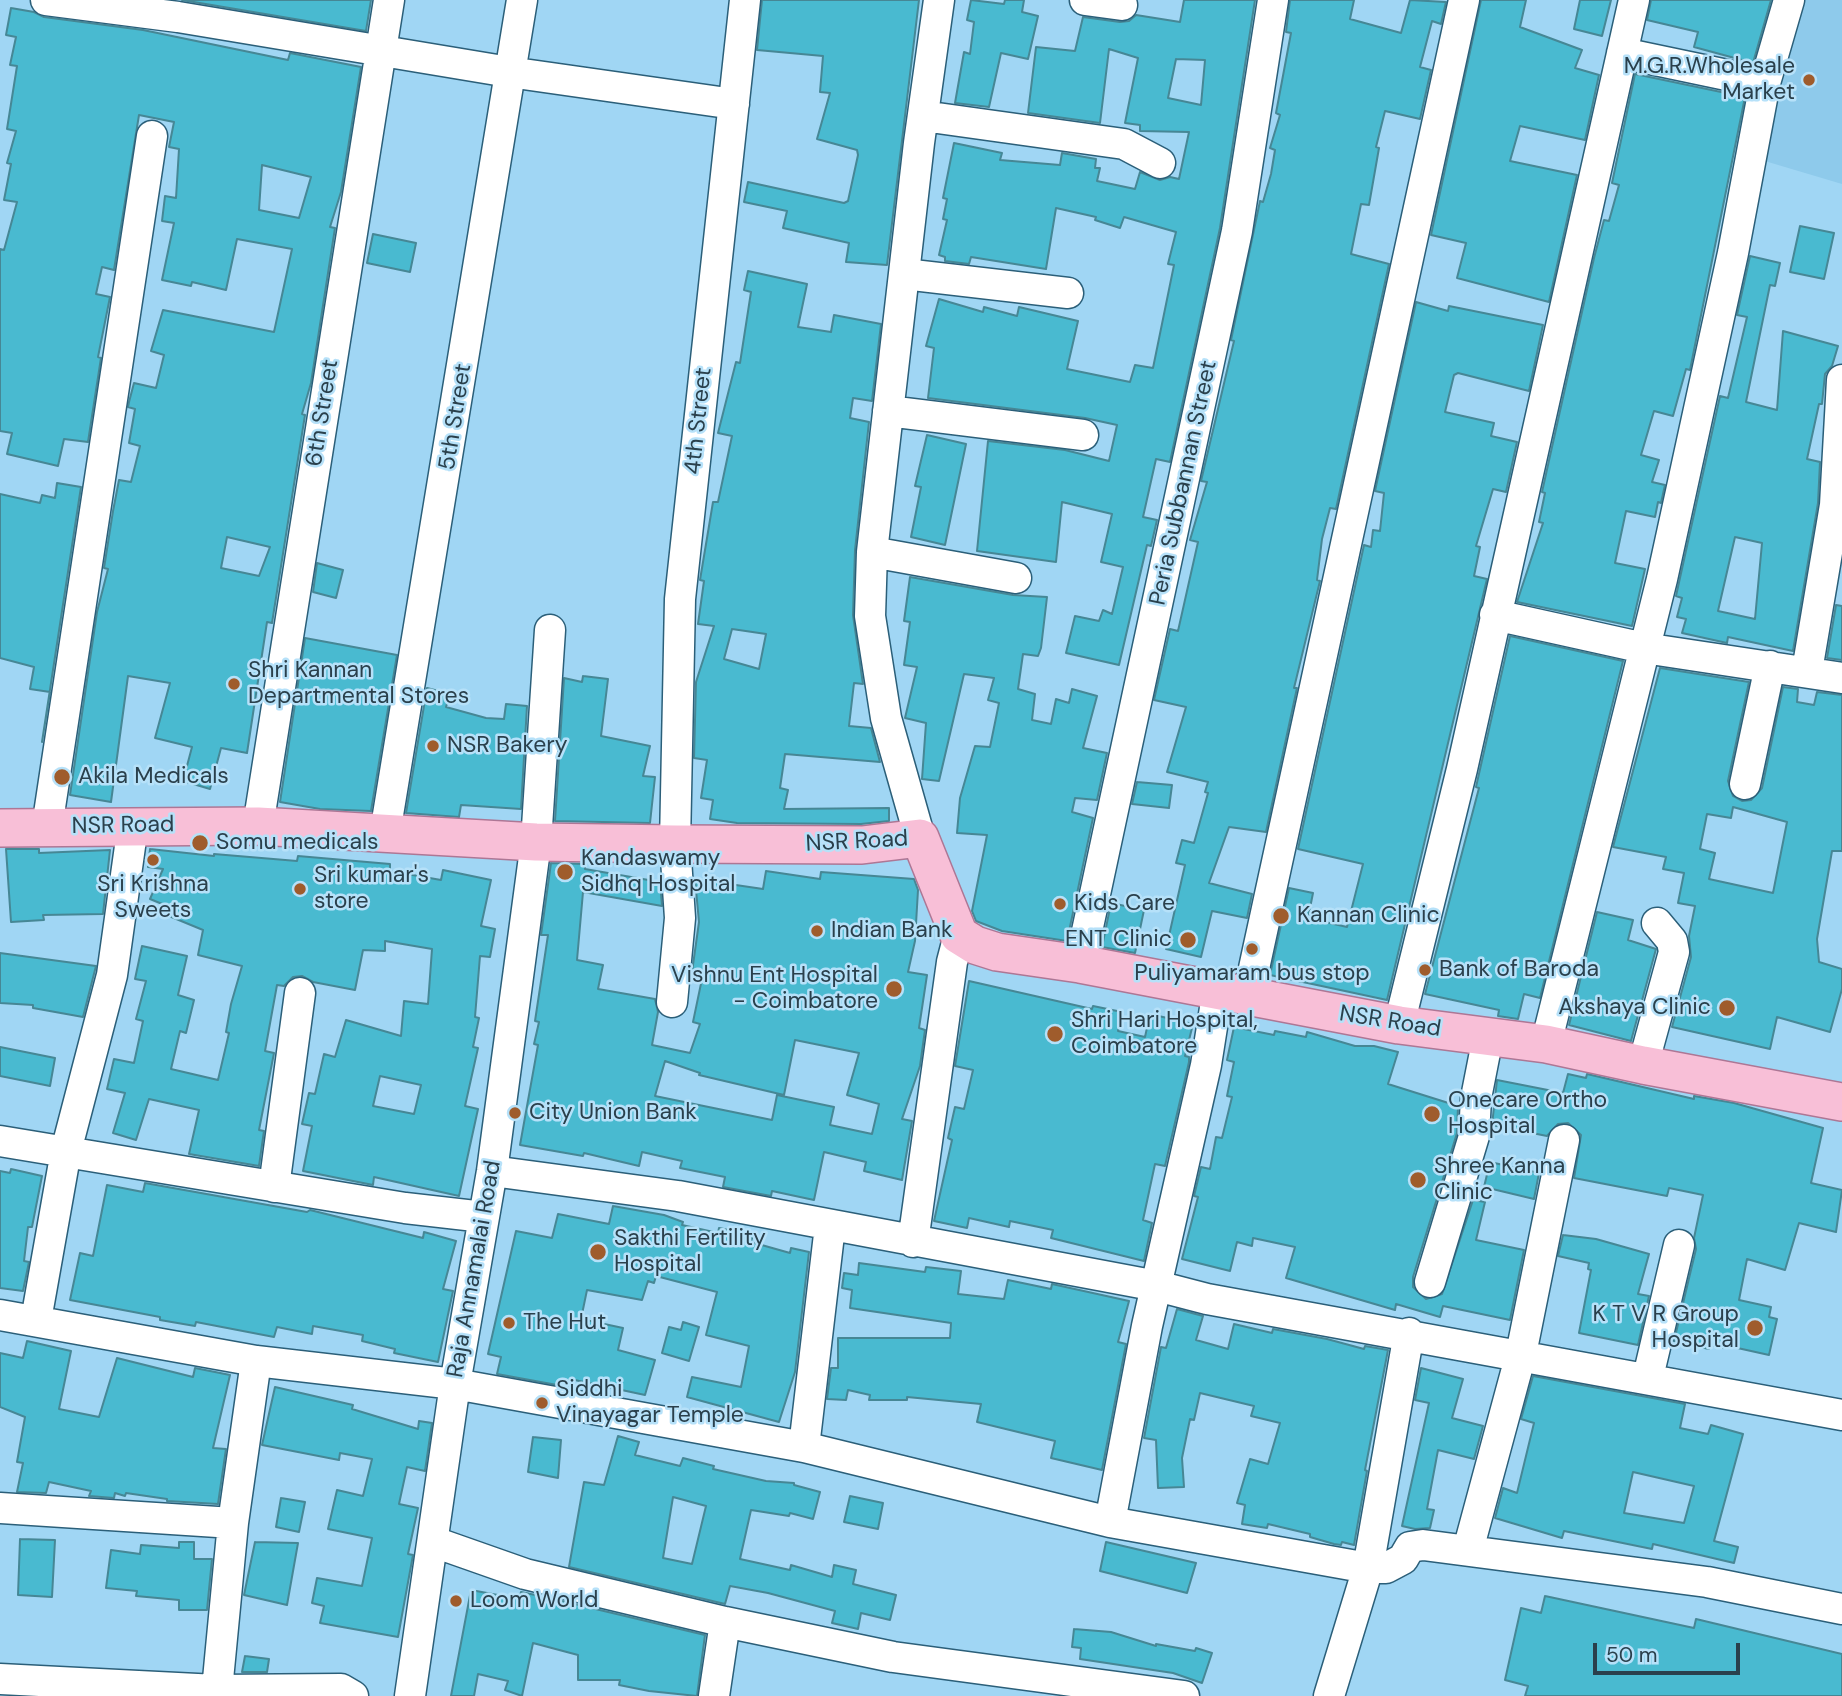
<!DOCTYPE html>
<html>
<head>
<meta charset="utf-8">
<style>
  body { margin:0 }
  #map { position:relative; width:1842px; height:1696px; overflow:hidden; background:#a0d6f4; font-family:"DM Sans",sans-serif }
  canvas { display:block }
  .scale { position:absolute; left:1593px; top:1643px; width:147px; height:32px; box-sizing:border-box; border:4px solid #2a404c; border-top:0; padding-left:9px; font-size:21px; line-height:24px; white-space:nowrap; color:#2a404c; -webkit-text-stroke:5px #b6e1f9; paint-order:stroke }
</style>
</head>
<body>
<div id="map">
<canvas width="1842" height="1696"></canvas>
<div class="scale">50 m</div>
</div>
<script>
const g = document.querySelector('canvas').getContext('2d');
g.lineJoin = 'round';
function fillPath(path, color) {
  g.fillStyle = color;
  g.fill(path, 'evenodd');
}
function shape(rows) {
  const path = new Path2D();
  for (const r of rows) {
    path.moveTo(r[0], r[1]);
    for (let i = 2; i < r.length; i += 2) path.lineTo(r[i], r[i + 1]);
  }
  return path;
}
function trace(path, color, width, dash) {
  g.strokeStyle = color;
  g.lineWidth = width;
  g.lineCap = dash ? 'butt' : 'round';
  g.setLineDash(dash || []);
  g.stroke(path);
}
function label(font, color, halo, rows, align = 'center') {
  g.font = font + ' "DM Sans",sans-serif';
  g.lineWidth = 5;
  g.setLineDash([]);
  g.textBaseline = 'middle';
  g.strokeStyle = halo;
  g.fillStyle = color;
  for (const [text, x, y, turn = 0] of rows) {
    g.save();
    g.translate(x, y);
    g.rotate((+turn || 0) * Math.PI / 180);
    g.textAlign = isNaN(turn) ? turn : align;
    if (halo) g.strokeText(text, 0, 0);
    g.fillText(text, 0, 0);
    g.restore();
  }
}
fillPath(shape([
  [1794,0,1842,0,1842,184,1758,159]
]), '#8ecaeb');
const building = shape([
  [182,0,371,0,366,31,182,0],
  [762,0,919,0,887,265,846,262,849,243,783,228,787,211,744,202,748,182,844,203,848,201,858,155,857,150,817,139,830,93,820,92,823,56,757,50,762,0],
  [971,0,1004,4,1005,0,1024,0,1022,12,1038,16,1028,59,1001,53,989,107,955,103,964,52,970,54,974,22,967,20,971,0],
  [1184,0,1255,0,1220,228,1170,462,1156,459,1143,517,1157,520,1151,546,1147,545,1119,665,1066,653,1075,616,1099,621,1103,610,1112,614,1123,567,1101,562,1112,514,1062,502,1056,562,977,551,988,441,1065,450,1109,461,1117,425,1085,418,928,398,934,348,926,346,939,299,983,312,984,307,1017,316,1019,307,1078,321,1067,369,1130,382,1135,365,1153,368,1174,265,1168,264,1176,232,1124,217,1120,228,1095,220,1096,217,1056,208,1046,269,971,257,969,264,945,261,945,257,939,255,947,220,943,219,947,199,943,198,954,143,1002,153,1000,160,1060,165,1062,153,1096,159,1095,168,1100,168,1097,181,1135,189,1140,172,1160,180,1170,177,1179,179,1189,132,1140,131,1140,125,1125,123,1138,58,1109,49,1100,123,1028,113,1036,47,1075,51,1083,17,1120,22,1129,21,1136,15,1180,22,1184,0],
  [1176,59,1205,60,1201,105,1168,98,1176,59],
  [1290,0,1354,0,1350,19,1401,33,1410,0,1446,2,1441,24,1432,21,1420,67,1431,70,1420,119,1385,111,1376,147,1379,148,1369,205,1361,204,1351,254,1389,264,1336,509,1330,508,1322,539,1317,580,1320,581,1294,688,1297,688,1266,832,1229,827,1209,883,1252,894,1247,918,1212,911,1201,957,1166,949,1185,865,1176,863,1182,840,1194,843,1208,793,1205,792,1208,782,1167,772,1186,707,1154,700,1170,629,1178,631,1198,542,1190,540,1207,482,1201,481,1234,341,1231,340,1260,201,1263,202,1271,174,1275,150,1270,148,1280,115,1276,113,1291,33,1286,32,1290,0],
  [1481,0,1526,0,1520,27,1582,50,1575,68,1599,75,1585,140,1520,126,1510,161,1577,175,1549,302,1457,278,1466,243,1431,235,1481,0],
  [1580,0,1611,0,1602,36,1574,29,1580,0],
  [1651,0,1771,0,1753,63,1694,47,1698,32,1647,20,1651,0],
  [11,8,34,12,44,17,143,30,288,60,290,53,361,67,341,192,330,227,335,228,311,383,302,414,305,415,272,623,267,622,247,753,221,748,210,789,183,781,192,747,155,738,170,683,128,676,111,802,70,795,97,612,108,569,104,568,113,511,119,480,131,482,140,446,129,443,135,409,128,407,129,402,134,383,156,388,164,355,151,351,163,310,274,332,292,249,237,239,226,290,192,282,191,286,162,280,174,223,162,221,165,196,176,198,179,149,169,147,174,122,139,115,114,270,102,267,96,294,110,297,98,357,101,358,88,442,64,439,58,466,7,454,12,433,0,431,0,249,4,250,17,202,4,200,11,164,7,163,16,131,7,129,17,66,10,65,16,37,6,35,11,8],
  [262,165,311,177,299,218,259,210,262,165],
  [227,537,270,547,259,576,221,568,227,537],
  [1635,74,1745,97,1690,370,1686,369,1673,416,1654,411,1641,455,1659,460,1652,482,1665,485,1661,503,1658,502,1655,517,1626,511,1615,563,1645,569,1632,626,1517,602,1543,523,1539,522,1545,493,1542,492,1594,258,1604,220,1609,221,1619,185,1612,183,1635,74],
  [1800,226,1834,233,1824,279,1790,272,1800,226],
  [373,234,416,243,410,272,367,263,373,234],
  [1750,256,1780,263,1775,286,1770,285,1746,402,1777,410,1783,331,1838,346,1832,366,1825,374,1822,404,1819,404,1807,459,1820,462,1818,503,1793,651,1728,637,1727,643,1682,633,1686,619,1677,617,1682,598,1676,596,1720,396,1728,398,1747,317,1737,315,1750,256],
  [1735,537,1762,543,1755,619,1718,611,1735,537],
  [748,271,807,284,798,327,831,332,834,315,881,324,872,401,853,398,850,418,869,422,855,550,853,615,863,684,854,683,849,726,871,728,880,762,785,754,780,788,788,790,784,809,889,808,889,821,861,824,737,823,710,819,713,800,701,798,707,760,694,758,696,682,714,626,698,624,704,581,700,580,713,502,718,502,732,436,718,433,736,362,740,363,751,292,744,290,748,271],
  [732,629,766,634,759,669,724,659,732,629],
  [1416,302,1448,311,1449,306,1543,325,1529,391,1458,373,1454,375,1445,412,1494,423,1491,436,1517,442,1506,492,1493,489,1476,546,1480,547,1474,576,1487,579,1387,1000,1270,975,1289,888,1313,893,1308,918,1347,927,1363,864,1298,849,1364,545,1371,547,1373,530,1380,531,1384,493,1375,491,1416,302],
  [927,435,966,444,945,545,911,537,921,487,915,486,927,435],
  [57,483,81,487,42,742,50,692,30,689,34,667,0,658,0,494,40,503,42,495,55,498,57,483],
  [317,563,343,570,336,598,313,592,317,563],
  [910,577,1013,595,1047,597,1041,648,1038,656,1023,654,1018,689,1035,694,1032,720,1051,724,1056,699,1069,703,1072,689,1097,696,1083,748,1107,753,1097,800,1075,798,1072,812,1093,818,1067,941,1002,931,976,921,972,911,987,835,957,833,960,798,975,746,990,747,999,703,988,700,994,678,964,674,939,781,922,779,926,723,905,718,917,667,904,665,910,622,904,621,910,577],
  [1836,605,1842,606,1842,660,1827,658,1836,605],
  [1510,636,1623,661,1540,998,1524,994,1518,1019,1498,1016,1499,1010,1425,994,1479,788,1476,787,1510,636],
  [305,638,397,655,371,811,320,809,280,802,305,638],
  [1660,668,1749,682,1728,781,1733,796,1742,801,1751,800,1762,788,1783,687,1798,689,1797,702,1814,705,1817,692,1842,695,1842,851,1832,851,1817,939,1819,962,1842,969,1842,989,1830,1032,1777,1017,1770,1049,1672,1027,1691,957,1689,936,1695,906,1678,903,1684,873,1663,869,1666,857,1613,847,1660,668],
  [1733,807,1787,822,1773,893,1709,879,1715,853,1700,849,1707,814,1731,818,1733,807],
  [583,676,608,679,601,736,650,746,643,776,655,777,650,823,555,821,564,678,582,682,583,676],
  [427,688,450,694,446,707,486,718,504,719,506,704,527,706,521,809,461,805,459,817,406,813,427,688],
  [1137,782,1172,785,1169,808,1132,804,1137,782],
  [6,849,39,849,39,853,110,850,103,914,43,915,44,920,11,922,6,849],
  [150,849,214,856,214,854,297,861,298,856,390,864,390,871,441,880,443,870,491,880,481,926,495,929,490,957,480,956,475,1017,479,1018,473,1047,478,1048,465,1106,478,1109,459,1196,374,1177,373,1185,303,1171,312,1126,302,1124,309,1093,315,1094,324,1054,335,1057,346,1020,401,1036,404,1001,428,1004,432,949,385,941,385,951,363,950,355,990,313,982,302,976,293,977,284,986,277,985,265,1051,274,1053,259,1130,264,1131,259,1166,189,1154,199,1110,149,1099,136,1140,113,1133,125,1093,107,1089,114,1059,134,1063,143,1021,136,1019,146,981,135,979,142,946,187,956,178,995,194,1000,186,1033,180,1031,171,1069,218,1080,229,1033,226,1032,231,1004,242,966,198,955,203,930,169,916,172,908,150,899,163,869,148,867,150,849],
  [380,1076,421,1085,414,1114,373,1106,380,1076],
  [551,863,585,864,585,869,660,882,662,906,583,892,577,960,603,965,598,989,655,999,658,1012,652,1045,690,1053,700,1024,693,1022,703,974,692,972,699,922,695,879,763,889,766,871,820,879,821,872,914,879,918,890,915,941,908,972,927,975,919,1028,925,1030,920,1066,902,1119,912,1121,902,1180,864,1171,866,1162,824,1152,814,1200,772,1191,771,1196,723,1187,725,1177,680,1168,682,1161,642,1152,639,1166,584,1153,583,1156,520,1145,538,1045,534,1044,539,1022,535,1021,548,935,541,935,551,863],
  [795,1040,859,1053,847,1095,879,1104,872,1134,830,1125,834,1107,777,1095,772,1120,655,1096,665,1061,700,1073,699,1075,784,1095,795,1040],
  [1111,903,1144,910,1135,953,1102,947,1111,903],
  [1597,912,1633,920,1628,940,1656,949,1631,1041,1569,1025,1597,912],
  [0,953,96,966,83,1017,33,1008,33,1005,0,1003,0,953],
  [969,981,1092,1009,1093,1006,1122,1012,1118,1031,1145,1037,1150,1014,1193,1024,1185,1056,1189,1057,1189,1062,1165,1166,1155,1164,1143,1220,1152,1223,1144,1261,1051,1238,1053,1230,1010,1221,1009,1227,969,1218,967,1228,934,1221,952,1140,948,1138,955,1107,964,1109,973,1070,955,1066,969,981],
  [1234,1027,1274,1035,1275,1031,1306,1037,1307,1032,1355,1046,1374,1046,1398,1052,1388,1084,1458,1106,1457,1133,1413,1277,1413,1287,1426,1299,1442,1294,1473,1200,1485,1202,1476,1240,1524,1250,1510,1320,1443,1306,1440,1317,1396,1304,1395,1310,1286,1278,1295,1247,1253,1238,1252,1246,1237,1242,1230,1271,1182,1259,1198,1197,1194,1196,1201,1167,1210,1169,1216,1137,1222,1138,1232,1097,1227,1096,1234,1062,1227,1060,1234,1027],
  [0,1047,55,1058,50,1086,0,1076,0,1047],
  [1568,1074,1586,1078,1587,1074,1694,1099,1694,1096,1734,1103,1823,1128,1811,1183,1842,1190,1836,1232,1799,1223,1785,1270,1747,1259,1739,1300,1771,1307,1769,1317,1777,1319,1769,1355,1724,1345,1724,1348,1709,1345,1709,1349,1674,1341,1696,1249,1694,1238,1703,1195,1669,1188,1667,1196,1574,1178,1581,1135,1568,1123,1558,1124,1547,1136,1492,1125,1497,1080,1563,1093,1568,1074],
  [1490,1162,1539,1173,1534,1199,1484,1187,1490,1162],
  [11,1169,42,1176,32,1227,28,1227,24,1261,29,1262,23,1291,0,1288,0,1171,10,1173,11,1169],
  [145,1183,307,1212,310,1210,423,1238,424,1232,456,1241,443,1289,453,1291,438,1362,394,1353,395,1349,362,1341,363,1335,313,1326,312,1334,277,1327,274,1337,196,1322,195,1326,160,1320,160,1317,70,1300,80,1253,93,1256,107,1185,143,1192,145,1183],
  [613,1206,664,1215,683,1222,682,1225,718,1233,719,1228,753,1235,751,1242,790,1253,791,1248,809,1252,795,1372,779,1422,687,1397,692,1377,741,1387,749,1346,706,1335,717,1292,656,1276,654,1283,648,1281,642,1300,587,1290,581,1319,623,1328,618,1350,655,1360,645,1395,570,1379,568,1387,497,1374,501,1357,488,1354,516,1231,552,1238,558,1214,609,1224,613,1206],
  [1563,1235,1596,1239,1649,1254,1638,1294,1649,1296,1638,1345,1579,1333,1591,1270,1588,1269,1589,1263,1558,1256,1563,1235],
  [859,1263,925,1272,926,1267,961,1271,958,1294,1004,1299,1008,1280,1051,1289,1052,1284,1129,1301,1118,1342,1126,1344,1102,1470,1051,1458,1055,1441,977,1422,981,1404,907,1397,907,1400,869,1400,870,1395,848,1390,846,1400,827,1399,831,1368,838,1368,838,1338,950,1338,951,1323,850,1308,852,1290,842,1288,844,1273,858,1275,859,1263],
  [1177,1309,1203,1316,1196,1340,1228,1349,1234,1324,1272,1333,1273,1329,1327,1339,1364,1349,1365,1346,1388,1350,1365,1470,1367,1471,1354,1545,1342,1542,1341,1545,1334,1544,1310,1537,1310,1534,1268,1524,1267,1528,1242,1524,1245,1505,1237,1503,1250,1459,1268,1464,1280,1423,1251,1416,1254,1406,1200,1393,1194,1420,1190,1419,1182,1458,1184,1487,1158,1488,1156,1440,1144,1438,1161,1347,1166,1348,1177,1309],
  [683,1322,699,1327,689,1361,662,1353,669,1327,681,1330,683,1322],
  [27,1341,71,1351,59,1409,99,1417,117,1358,193,1377,195,1368,230,1375,213,1448,226,1449,218,1504,167,1501,167,1499,126,1493,125,1496,115,1493,114,1498,89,1496,91,1491,49,1482,46,1493,17,1492,23,1463,17,1462,25,1417,0,1407,0,1353,23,1358,27,1341],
  [1421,1368,1463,1379,1452,1418,1483,1426,1474,1459,1438,1450,1427,1509,1434,1510,1430,1528,1415,1529,1402,1526,1429,1403,1415,1400,1421,1368],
  [1533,1376,1685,1404,1680,1428,1708,1434,1711,1425,1743,1434,1714,1541,1738,1547,1734,1563,1653,1544,1652,1549,1564,1531,1562,1538,1495,1518,1503,1488,1517,1493,1534,1423,1521,1419,1533,1376],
  [1633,1472,1694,1486,1684,1523,1624,1513,1633,1472],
  [275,1387,353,1405,352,1409,418,1429,419,1421,432,1423,425,1471,407,1467,399,1504,418,1508,408,1554,413,1555,398,1637,320,1623,324,1606,312,1603,317,1578,362,1586,372,1538,328,1529,337,1490,363,1496,372,1459,340,1453,339,1460,262,1445,275,1387],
  [618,1436,639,1442,635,1455,680,1466,683,1458,714,1466,713,1469,766,1481,794,1483,794,1485,820,1492,813,1519,790,1513,789,1516,751,1510,740,1559,790,1570,791,1565,832,1577,834,1565,856,1570,853,1584,896,1595,890,1620,861,1613,858,1629,832,1623,835,1611,768,1593,730,1586,725,1604,569,1567,584,1482,604,1485,618,1436],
  [673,1497,706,1506,692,1564,663,1558,673,1497],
  [533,1437,561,1440,558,1478,528,1472,533,1437],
  [850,1496,883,1503,878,1529,844,1522,850,1496],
  [281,1498,305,1502,299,1532,276,1527,281,1498],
  [20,1539,55,1540,52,1597,18,1595,20,1539],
  [179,1542,194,1542,194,1559,212,1559,207,1610,179,1610,179,1600,136,1596,137,1591,106,1588,111,1550,140,1554,141,1545,179,1548,179,1542],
  [255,1542,298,1543,287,1605,244,1595,255,1542],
  [1106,1542,1196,1563,1187,1593,1100,1571,1106,1542],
  [471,1590,519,1599,521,1592,545,1597,705,1635,697,1696,649,1691,619,1685,620,1680,578,1680,578,1655,533,1643,522,1696,505,1690,508,1681,478,1674,474,1696,451,1696,471,1590],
  [1545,1596,1694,1628,1696,1619,1842,1654,1842,1696,1525,1696,1528,1686,1505,1680,1521,1608,1541,1613,1545,1596],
  [1074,1629,1111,1632,1156,1646,1156,1644,1195,1651,1196,1648,1212,1653,1202,1683,1173,1673,1080,1659,1081,1648,1072,1647,1074,1629],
  [245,1656,269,1659,267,1672,242,1672,245,1656]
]);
fillPath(building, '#49bad0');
trace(building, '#468795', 2);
const minor = shape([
  [46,0,178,17,509,72,734,104],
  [1085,0,1122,5],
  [1622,53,1765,83],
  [923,116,1124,144,1160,163],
  [904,274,1068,293],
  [888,411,1083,435],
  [872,552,1016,578],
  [1495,615,1644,648,1842,678],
  [1807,671,1835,505,1842,380],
  [1745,784,1770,666],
  [258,826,389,0],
  [47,827,152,136],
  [385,833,522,0],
  [920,838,886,718,870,616,872,552,919,143,939,0],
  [1080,964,1237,231,1273,0],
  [1248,996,1464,0],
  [672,1002,680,918,675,844,680,599,745,0],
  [1399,1025,1462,769,1634,0],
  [1546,1044,1662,579,1733,253,1765,83,1789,0],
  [1643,1065,1674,952,1672,941,1657,923],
  [0,1141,405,1208,484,1217],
  [492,1171,678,1196,1157,1286,1207,1299,1842,1415],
  [274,1187,300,993],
  [913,1242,952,962,959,935],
  [1430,1282,1474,1136,1476,1098,1488,1037],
  [0,1315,256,1361,455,1384,804,1447,1110,1522,1368,1568,1386,1568,1403,1559,1410,1547,1423,1545,1707,1582,1842,1609],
  [36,1320,66,1151,112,975,133,825],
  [1648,1377,1679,1245],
  [804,1447,830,1226],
  [0,1508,233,1523,217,1690],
  [1110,1522,1147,1326,1206,1065,1218,989],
  [233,1523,256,1361],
  [434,1542,525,1574,725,1622,893,1657,1184,1696],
  [1468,1550,1521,1354,1564,1140],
  [0,1679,217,1690,341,1689,353,1696],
  [410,1696,455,1384,492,1171,536,842,550,630],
  [714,1696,725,1622],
  [1329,1696,1368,1568,1409,1333]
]);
const major = shape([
  [0,828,258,826,536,842,675,844,862,845,920,838,959,935,975,945,997,952,1080,964,1399,1025,1546,1044,1643,1065,1842,1102]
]);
trace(minor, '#2b5f79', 33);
trace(major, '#ad7795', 40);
trace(minor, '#fff', 30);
trace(major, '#f8bfd7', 37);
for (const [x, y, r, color] of [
  [1809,80,7,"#9f5c2c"],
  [234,684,7,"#9f5c2c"],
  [433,746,7,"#9f5c2c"],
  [62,777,9,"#9f5c2c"],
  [200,843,9,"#9f5c2c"],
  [153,860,7,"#9f5c2c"],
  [565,872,9,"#9f5c2c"],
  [300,889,7,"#9f5c2c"],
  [1060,904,7,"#9f5c2c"],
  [1281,916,9,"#9f5c2c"],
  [817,931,7,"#9f5c2c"],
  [1188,940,9,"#9f5c2c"],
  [1252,949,7,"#9f5c2c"],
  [1425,970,7,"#9f5c2c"],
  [894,989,9,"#9f5c2c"],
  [1727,1008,9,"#9f5c2c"],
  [1055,1034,9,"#9f5c2c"],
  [515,1113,7,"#9f5c2c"],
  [1432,1114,9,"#9f5c2c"],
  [1418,1180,9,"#9f5c2c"],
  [598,1252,9,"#9f5c2c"],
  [509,1323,7,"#9f5c2c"],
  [1755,1328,9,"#9f5c2c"],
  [542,1403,7,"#9f5c2c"],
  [456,1601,7,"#9f5c2c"]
]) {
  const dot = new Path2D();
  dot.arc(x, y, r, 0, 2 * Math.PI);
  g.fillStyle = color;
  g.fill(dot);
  trace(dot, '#b6e1f9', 2.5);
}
label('23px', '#2a404c', '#b6e1f9', [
  ["M.G.R.Wholesale",1795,67,"right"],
  ["Market",1795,93,"right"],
  ["Shri Kannan",248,671],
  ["Departmental Stores",248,697],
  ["NSR Bakery",447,746],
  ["Akila Medicals",78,777],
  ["Somu medicals",216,843],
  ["Kandaswamy",581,859],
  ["Sidhq Hospital",581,885],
  ["Sri kumar's",314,876],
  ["store",314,902],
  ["Sri Krishna",153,885,"center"],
  ["Sweets",153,911,"center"],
  ["Kids Care",1074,904],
  ["Kannan Clinic",1297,916],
  ["Indian Bank",831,931],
  ["ENT Clinic",1172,940,"right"],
  ["Bank of Baroda",1439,970],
  ["Puliyamaram bus stop",1252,974,"center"],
  ["Vishnu Ent Hospital",878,976,"right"],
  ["- Coimbatore",878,1002,"right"],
  ["Akshaya Clinic",1711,1008,"right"],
  ["Shri Hari Hospital,",1071,1021],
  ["Coimbatore",1071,1047],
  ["Onecare Ortho",1448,1101],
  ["Hospital",1448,1127],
  ["City Union Bank",529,1113],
  ["Shree Kanna",1434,1167],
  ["Clinic",1434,1193],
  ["Sakthi Fertility",614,1239],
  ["Hospital",614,1265],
  ["K T V R Group",1739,1315,"right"],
  ["Hospital",1739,1341,"right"],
  ["The Hut",523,1323],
  ["Siddhi",556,1390],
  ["Vinayagar Temple",556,1416],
  ["Loom World",470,1601]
], 'left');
label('23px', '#2a404c', '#b6e1f9', [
  ["6th Street",323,413,-81],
  ["5th Street",456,417,-81],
  ["4th Street",699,421,-84],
  ["Peria Subbannan Street",1184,483,-78],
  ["NSR Road",123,826,-1],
  ["NSR Road",857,842,-3],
  ["NSR Road",1390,1022,9],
  ["Raja Annamalai Road",475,1269,-80]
]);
</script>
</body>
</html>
